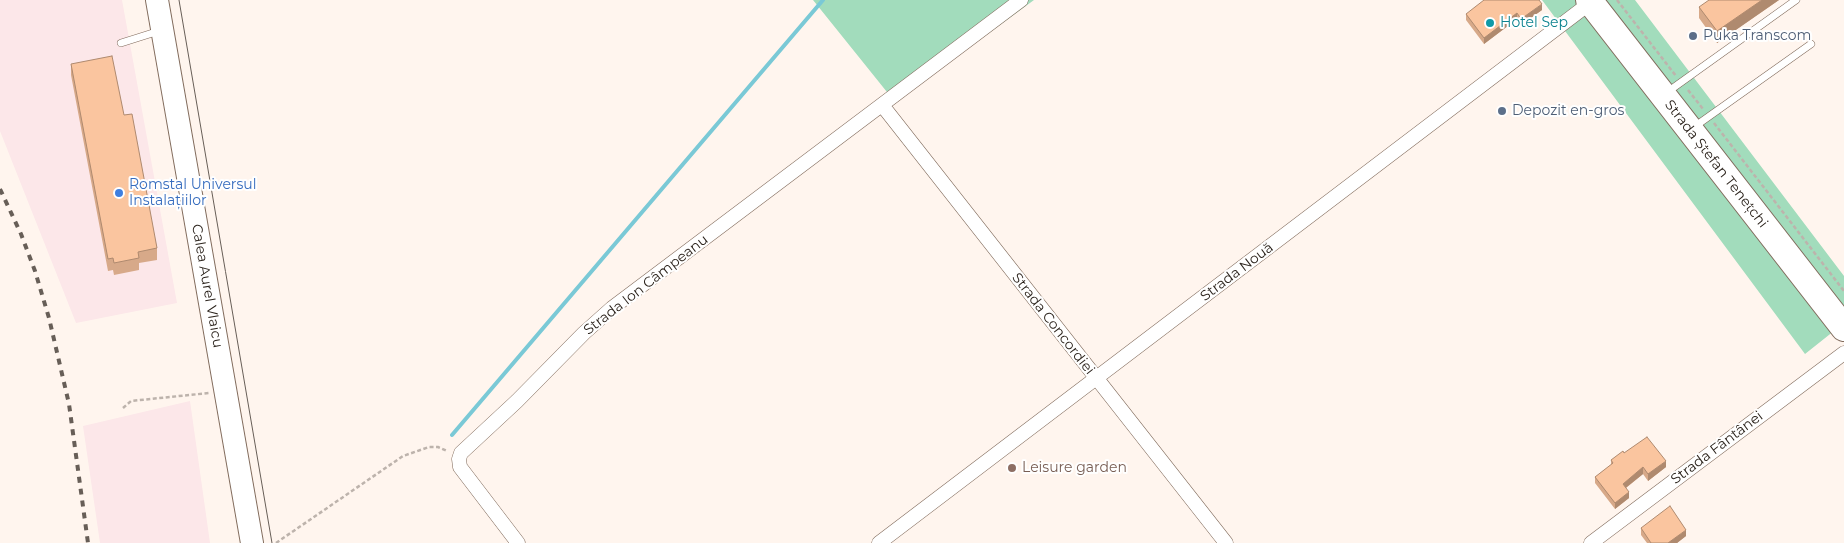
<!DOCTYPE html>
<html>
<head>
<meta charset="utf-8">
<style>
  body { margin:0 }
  canvas { display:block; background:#fff5ee }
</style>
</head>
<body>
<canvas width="1844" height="543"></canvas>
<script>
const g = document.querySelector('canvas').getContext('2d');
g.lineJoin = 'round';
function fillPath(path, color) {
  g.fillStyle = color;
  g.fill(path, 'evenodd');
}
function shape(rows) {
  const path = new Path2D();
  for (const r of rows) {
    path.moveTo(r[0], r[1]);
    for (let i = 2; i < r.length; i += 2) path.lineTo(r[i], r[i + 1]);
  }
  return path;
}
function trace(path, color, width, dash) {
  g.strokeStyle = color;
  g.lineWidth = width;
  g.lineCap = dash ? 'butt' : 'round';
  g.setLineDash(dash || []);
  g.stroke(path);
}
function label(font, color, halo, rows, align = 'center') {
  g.font = font + ' Montserrat,sans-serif';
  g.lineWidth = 4;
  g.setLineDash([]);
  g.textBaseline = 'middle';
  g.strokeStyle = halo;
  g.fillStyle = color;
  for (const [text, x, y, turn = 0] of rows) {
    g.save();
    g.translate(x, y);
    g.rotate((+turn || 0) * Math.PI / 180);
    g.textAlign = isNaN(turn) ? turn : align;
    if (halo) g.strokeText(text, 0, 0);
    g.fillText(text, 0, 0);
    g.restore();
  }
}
fillPath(shape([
  [0,0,122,0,177,303,76,323,0,131],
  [190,401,210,543,100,543,83,426]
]), '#fce7e9');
fillPath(shape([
  [813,0,1034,0,895,102],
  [1542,0,1635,0,1844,276,1844,323,1805,354]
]), '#a2dcbc');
trace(shape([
  [452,435,823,0]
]), '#7ac9d6', 4);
const lane = shape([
  [121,43,159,31],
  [1666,93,1796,0],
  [1694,127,1811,44]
]);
const street = shape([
  [882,105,1226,543],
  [518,543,460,467,459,459,461,453,517,401,584,333,612,308,1021,0],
  [879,543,1594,0],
  [1591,543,1844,353]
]);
const primary = shape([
  [157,0,252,543]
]);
const highway = shape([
  [1589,0,1844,328]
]);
trace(lane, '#816b5c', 8);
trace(street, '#816b5c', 15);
trace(primary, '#816b5c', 24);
trace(highway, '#816b5c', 28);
trace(shape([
  [1617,0,1676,76],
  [1688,90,1703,109],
  [1714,123,1844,291],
  [123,408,131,401,209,393],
  [276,543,403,456,429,447,438,447,447,451]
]), '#bdb3ac', 2.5, [4, 2.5]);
trace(lane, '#fff', 7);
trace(street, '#fff', 14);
trace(primary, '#fff', 22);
trace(highway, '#fff', 26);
trace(shape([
  [179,0,272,543]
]), '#675e57', 1);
trace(shape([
  [0,189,21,234,35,271,49,318,69,404,88,543]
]), '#675e57', 4, [6, 6]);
fillPath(shape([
  [1779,0,1717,43,1699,18,1699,7],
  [1542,10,1521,25,1517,19,1484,44,1466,20,1466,14],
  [71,64,124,115,157,248,157,260,139,263,139,270,114,275,113,270,108,271,71,75],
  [1624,453,1666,467,1648,481,1643,474,1626,488,1629,498,1615,509,1595,483,1595,477,1611,465,1611,460],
  [1641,528,1686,536,1677,543,1647,543,1641,535]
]), '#d7a989');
fillPath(shape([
  [1762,0,1779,0,1717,43,1717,31],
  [1542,4,1542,10,1521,25,1521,19],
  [1517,13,1517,19,1484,44,1484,38],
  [1666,461,1666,467,1648,481,1648,474],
  [1643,467,1643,474,1623,490,1623,484],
  [1629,492,1629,498,1615,509,1615,503],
  [1686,530,1686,536,1677,543,1668,543]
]), '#af8a6f');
const building = shape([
  [1484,0,1539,0,1542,4,1521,19,1517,13,1484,38,1466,14,1484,0],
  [1709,0,1762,0,1717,31,1699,7,1709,0],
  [112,56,124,115,132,114,157,248,138,252,139,258,114,263,113,258,108,259,71,64,112,56],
  [1647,437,1666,461,1648,474,1643,467,1623,484,1629,492,1615,503,1595,477,1613,463,1611,460,1623,451,1624,453,1647,437],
  [1670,506,1686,530,1668,543,1651,543,1641,528,1670,506]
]);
fillPath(building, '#fac59f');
trace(building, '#af8a6f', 1);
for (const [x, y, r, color] of [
  [1490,23,5,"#0f9aa8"],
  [1693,36,5,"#5c6f8a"],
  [1502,111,5,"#5c6f8a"],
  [119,193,5,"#3f7fe0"],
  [1012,468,5,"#8d6e63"]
]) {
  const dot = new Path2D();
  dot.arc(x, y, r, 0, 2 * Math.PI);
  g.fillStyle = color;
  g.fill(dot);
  trace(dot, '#fff', 2);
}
label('14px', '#0d838f', '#fff', [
  ["Hotel Sep",1500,23]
], 'left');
label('14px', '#4e5e75', '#fff', [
  ["Puka Transcom",1703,36],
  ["Depozit en-gros",1512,111]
], 'left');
label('14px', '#2b231c', '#fff', [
  ["Strada Ștefan Tenețchi",1716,164,52],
  ["Strada Nouă",1237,272,-37],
  ["Strada Ion Câmpeanu",646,285,-38],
  ["Calea Aurel Vlaicu",207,286,80],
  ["Strada Concordiei",1053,324,52],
  ["Strada Fântânei",1717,448,-37]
]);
label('14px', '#366cbe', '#fff', [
  ["Romstal Universul",129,185],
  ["Instalațiilor",129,201]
], 'left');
label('14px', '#785e54', '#fff', [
  ["Leisure garden",1022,468]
], 'left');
</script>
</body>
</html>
